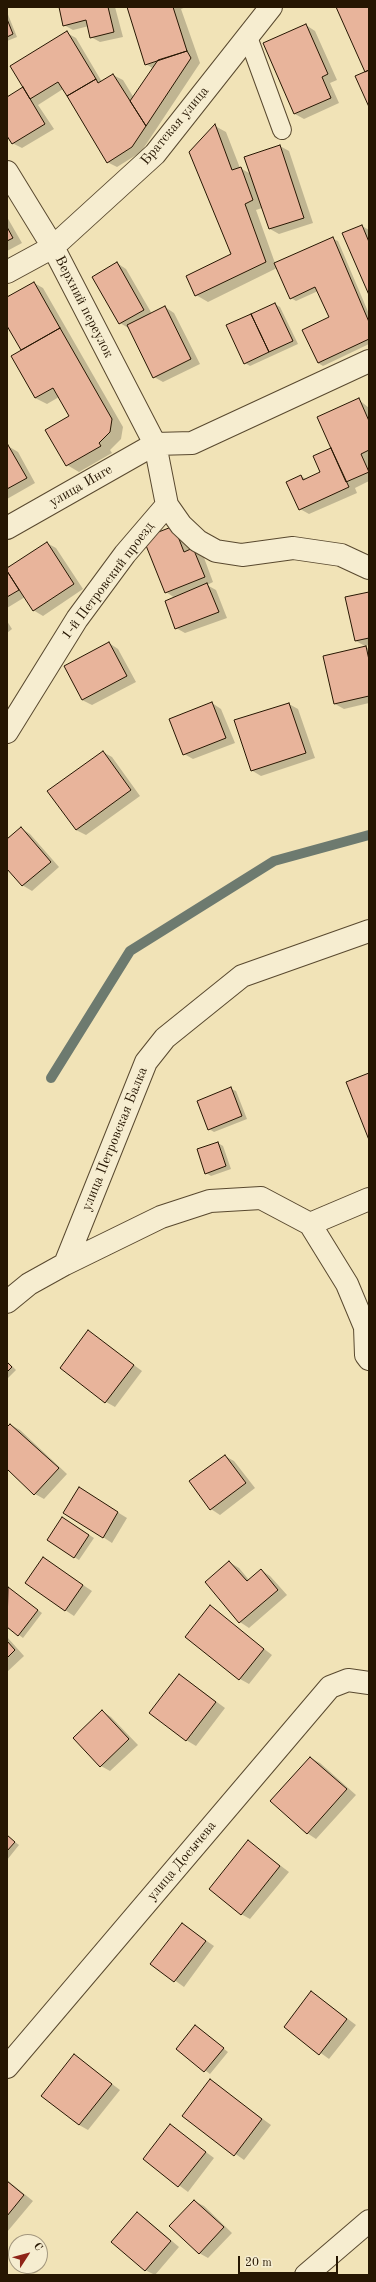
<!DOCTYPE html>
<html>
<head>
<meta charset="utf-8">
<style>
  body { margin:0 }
  #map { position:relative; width:376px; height:2282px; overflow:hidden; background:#f1e3b7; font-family:"Old Standard TT",serif }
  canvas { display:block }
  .frame { position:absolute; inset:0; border:8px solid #261602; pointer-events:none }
  .north { position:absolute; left:8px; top:2234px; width:40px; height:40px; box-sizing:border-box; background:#f6edd0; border:1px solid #a3977e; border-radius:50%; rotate:54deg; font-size:11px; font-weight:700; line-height:16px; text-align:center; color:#261602 }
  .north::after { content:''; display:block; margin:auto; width:14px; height:18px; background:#8f2418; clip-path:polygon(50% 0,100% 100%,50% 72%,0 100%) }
  .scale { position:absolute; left:238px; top:2256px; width:100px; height:18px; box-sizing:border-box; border:2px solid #261602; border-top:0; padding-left:5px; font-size:12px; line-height:14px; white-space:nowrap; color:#261602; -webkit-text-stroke:3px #f6edd0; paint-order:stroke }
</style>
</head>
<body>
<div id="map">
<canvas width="376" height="2282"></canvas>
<div class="frame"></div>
<div class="north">С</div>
<div class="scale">20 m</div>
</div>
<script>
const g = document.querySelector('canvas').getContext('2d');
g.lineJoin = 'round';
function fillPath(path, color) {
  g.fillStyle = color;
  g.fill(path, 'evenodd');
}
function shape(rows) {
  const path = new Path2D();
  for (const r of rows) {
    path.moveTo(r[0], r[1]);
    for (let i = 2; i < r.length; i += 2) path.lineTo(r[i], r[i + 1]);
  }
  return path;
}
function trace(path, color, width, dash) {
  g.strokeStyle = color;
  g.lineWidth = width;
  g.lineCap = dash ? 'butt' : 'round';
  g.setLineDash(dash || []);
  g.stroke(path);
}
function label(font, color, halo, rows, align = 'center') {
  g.font = font + ' "Old Standard TT",serif';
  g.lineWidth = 3;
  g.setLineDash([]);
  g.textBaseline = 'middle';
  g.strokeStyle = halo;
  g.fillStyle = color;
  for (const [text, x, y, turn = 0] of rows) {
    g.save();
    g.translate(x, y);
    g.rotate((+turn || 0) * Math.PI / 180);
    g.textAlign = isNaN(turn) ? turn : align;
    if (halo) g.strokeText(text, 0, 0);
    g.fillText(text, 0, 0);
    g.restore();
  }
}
fillPath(shape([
  [60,7,115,7,123,37,100,42,91,37,89,26,73,30,64,25],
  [128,7,186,7,181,9,200,63,141,152,117,167,107,162,63,89,38,105,54,129,22,148,12,143,7,134,7,98,24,88,67,33,76,38,102,82,113,75,123,80,134,98,154,69,146,64],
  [7,12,17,37,7,41],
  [306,25,315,31,337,80,330,83,339,103,304,119,295,114,264,44],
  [215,126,226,132,240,168,251,174,280,146,289,151,313,223,279,234,270,229,262,208,256,210,275,263,333,239,338,241,369,314,369,344,323,366,318,363,330,318,318,291,296,301,291,298,277,268,208,302,196,295,232,255],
  [7,217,22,243,7,251],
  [362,226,369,230,369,293],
  [117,263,126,269,152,314,165,307,174,313,200,364,163,382,154,377,130,329,120,323],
  [34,283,43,288,123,427,121,439,110,450,112,453,79,472,67,465,70,417,59,397,47,404,35,398,12,357,23,350,7,324,7,298],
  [275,304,280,307,298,344,250,366,245,363,228,326],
  [358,399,369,408,369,481,355,488,357,493,309,514,300,509,301,476,306,479,321,472],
  [8,446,18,452,35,483,7,499],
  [183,532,190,551,193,549,203,555,213,582,207,585,216,590,227,618,185,633,176,628,175,598,166,592,144,539],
  [47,543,56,548,83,589,43,616,33,610,25,597,7,608,7,564,9,567],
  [369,593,369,645,365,646,356,641],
  [7,621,12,629,7,633],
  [109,643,118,649,136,682,92,705,82,700],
  [366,647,369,649,369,703,344,709,335,704],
  [212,703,221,709,235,743,193,759,184,754],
  [289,704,298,709,315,758,261,776,251,770],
  [103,752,112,757,140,796,86,835,76,830],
  [21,828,30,834,59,867,32,891,22,885,7,867,7,840],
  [231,1089,236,1091,247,1119,214,1132,209,1129],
  [218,1143,223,1146,231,1169,211,1176,206,1173],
  [89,1332,142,1371,115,1407,106,1402],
  [7,1361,16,1370,7,1379],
  [11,1425,20,1430,67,1474,44,1499,35,1494,7,1468,7,1429],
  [225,1456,234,1461,255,1488,220,1515,211,1509],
  [88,1494,127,1518,112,1543,103,1537],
  [67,1521,94,1538,79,1560,74,1557],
  [43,1558,92,1591,74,1616,65,1610],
  [229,1562,239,1568,249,1580,261,1570,270,1576,287,1595,249,1628,240,1622],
  [8,1588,42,1613,23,1638,7,1626],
  [210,1607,272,1655,249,1684,240,1679],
  [7,1637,24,1656,7,1672],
  [180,1675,225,1708,196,1746,186,1740],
  [102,1711,111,1717,138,1745,110,1771,101,1766],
  [311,1758,320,1763,356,1795,316,1839,307,1833],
  [7,1836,19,1845,7,1860],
  [248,1841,289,1872,250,1919,241,1914],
  [182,1924,214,1946,184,1987,152,1964],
  [312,1992,356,2025,329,2059,285,2027],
  [195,2026,228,2052,210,2074,177,2049],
  [74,2055,120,2090,88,2130,79,2125],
  [210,2080,271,2125,244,2160,183,2116],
  [171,2126,214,2158,188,2192,144,2159],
  [7,2180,33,2201,7,2232],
  [194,2201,204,2206,232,2233,208,2258,199,2253],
  [137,2213,146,2219,179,2247,155,2275,145,2270]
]), '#0003');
trace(shape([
  [51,1078,130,951,274,861,369,835]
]), '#6d7a6f', 10);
const building = shape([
  [59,7,108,7,114,32,90,38,86,20,63,26,59,7],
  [127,7,173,7,187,51,145,65,127,7],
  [336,7,369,7,369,70,365,72,336,7],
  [7,19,13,34,7,37,7,19],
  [306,24,328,74,322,77,331,98,294,114,263,43,306,24],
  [67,31,96,79,67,96,58,82,30,99,10,66,67,31],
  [187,51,191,58,146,126,130,101,158,60,187,51],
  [369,70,369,107,355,76,369,70],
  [113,74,146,126,132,147,107,163,67,96,96,79,98,83,113,74],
  [23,87,45,124,12,144,7,136,7,97,23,87],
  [215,124,232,170,241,167,253,200,245,204,266,262,195,296,186,276,231,254,189,152,215,124],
  [280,145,304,218,269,229,244,157,280,145],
  [362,225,369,242,369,295,342,233,362,225],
  [7,227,13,238,7,241,7,227],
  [333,237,369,322,369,339,318,363,302,330,329,317,315,287,290,299,274,263,333,237],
  [117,262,144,310,119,324,92,277,117,262],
  [34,282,60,328,21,350,7,326,7,297,34,282],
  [275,303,293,341,269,352,251,314,275,303],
  [165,306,191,359,153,378,127,325,165,306],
  [251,314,269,352,244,364,226,325,251,314],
  [60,328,112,419,110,432,99,443,101,446,66,466,45,430,69,416,53,388,35,398,11,356,60,328],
  [359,398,369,421,369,450,361,454,369,472,346,482,317,417,359,398],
  [8,445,27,478,7,489,7,446,8,445],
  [331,448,349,487,299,510,286,482,301,475,303,480,320,472,313,456,331,448],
  [174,526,184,552,193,548,205,577,165,593,143,538,174,526],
  [47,542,74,584,33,611,7,571,7,568,47,542],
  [7,571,19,590,7,597,7,571],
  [207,583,219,612,175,629,165,601,207,583],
  [369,592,369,638,355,641,345,597,369,592],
  [109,642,127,676,82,700,64,666,109,642],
  [366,646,369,660,369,696,334,704,323,656,366,646],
  [212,702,226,738,183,755,169,719,212,702],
  [289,703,306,753,251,771,234,720,289,703],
  [103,751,131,790,76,830,47,791,103,751],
  [21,827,51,862,22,886,7,869,7,839,21,827],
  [369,1073,369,1140,346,1082,369,1073],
  [231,1087,242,1116,208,1130,197,1101,231,1087],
  [218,1142,226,1166,205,1174,197,1149,218,1142],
  [88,1330,134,1365,105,1403,60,1368,88,1330],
  [7,1362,12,1367,7,1372,7,1362],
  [10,1424,59,1468,34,1495,7,1469,7,1427,10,1424],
  [225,1455,246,1483,210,1510,189,1481,225,1455],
  [79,1487,118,1512,103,1538,63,1513,79,1487],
  [62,1517,89,1535,74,1558,47,1540,62,1517],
  [43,1557,83,1585,65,1611,25,1583,43,1557],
  [229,1561,247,1581,261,1569,278,1590,239,1623,205,1582,229,1561],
  [8,1587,38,1610,18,1636,7,1627,8,1587],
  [210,1605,264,1649,239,1680,185,1637,210,1605],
  [7,1641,15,1650,7,1658,7,1641],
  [179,1674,216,1702,186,1741,149,1713,179,1674],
  [102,1710,129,1739,100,1767,73,1738,102,1710],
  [310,1757,347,1789,307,1834,270,1801,310,1757],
  [7,1835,15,1842,7,1851,7,1835],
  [248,1840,280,1866,241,1915,209,1889,248,1840],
  [182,1923,206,1941,174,1982,150,1964,182,1923],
  [311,1991,347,2019,319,2055,284,2027,311,1991],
  [195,2025,224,2048,204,2072,176,2049,195,2025],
  [74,2054,112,2084,79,2125,41,2096,74,2054],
  [210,2079,262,2119,234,2156,182,2116,210,2079],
  [170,2124,206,2152,178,2187,143,2159,170,2124],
  [7,2181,24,2195,7,2216,7,2181],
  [194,2200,224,2227,199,2254,169,2226,194,2200],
  [137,2212,171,2241,145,2271,111,2242,137,2212]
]);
fillPath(building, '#e8b49b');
trace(building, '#261602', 1);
const service = shape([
  [248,37,282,130]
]);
const minor = shape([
  [7,172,53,247,155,444,167,505,125,554,77,619,7,732],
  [7,272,53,247,155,154,271,7],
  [167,505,181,525,198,541,216,551,242,555,293,548,341,555,369,568],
  [7,528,155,444,192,443,369,361],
  [310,1224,369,1199],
  [65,1264,161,1217,210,1201,261,1198,310,1224,347,1284,365,1327,366,1355,369,1359],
  [7,1302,29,1284,65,1264,146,1062,165,1038,242,976,369,931],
  [7,2067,330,1687,348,1680,369,1683],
  [306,2275,369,2221]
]);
trace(service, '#59492f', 20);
trace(minor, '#59492f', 24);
trace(service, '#f6edd0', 18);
trace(minor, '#f6edd0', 22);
label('14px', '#261602', '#f6edd0', [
  ["Братская улица",175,126,-50],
  ["Верхний переулок",84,307,63],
  ["улица Инге",81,486,-30],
  ["1-й Петровский проезд",108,581,-53],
  ["улица Петровская Балка",115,1139,-68],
  ["улица Досычева",182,1861,-50]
]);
</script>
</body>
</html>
